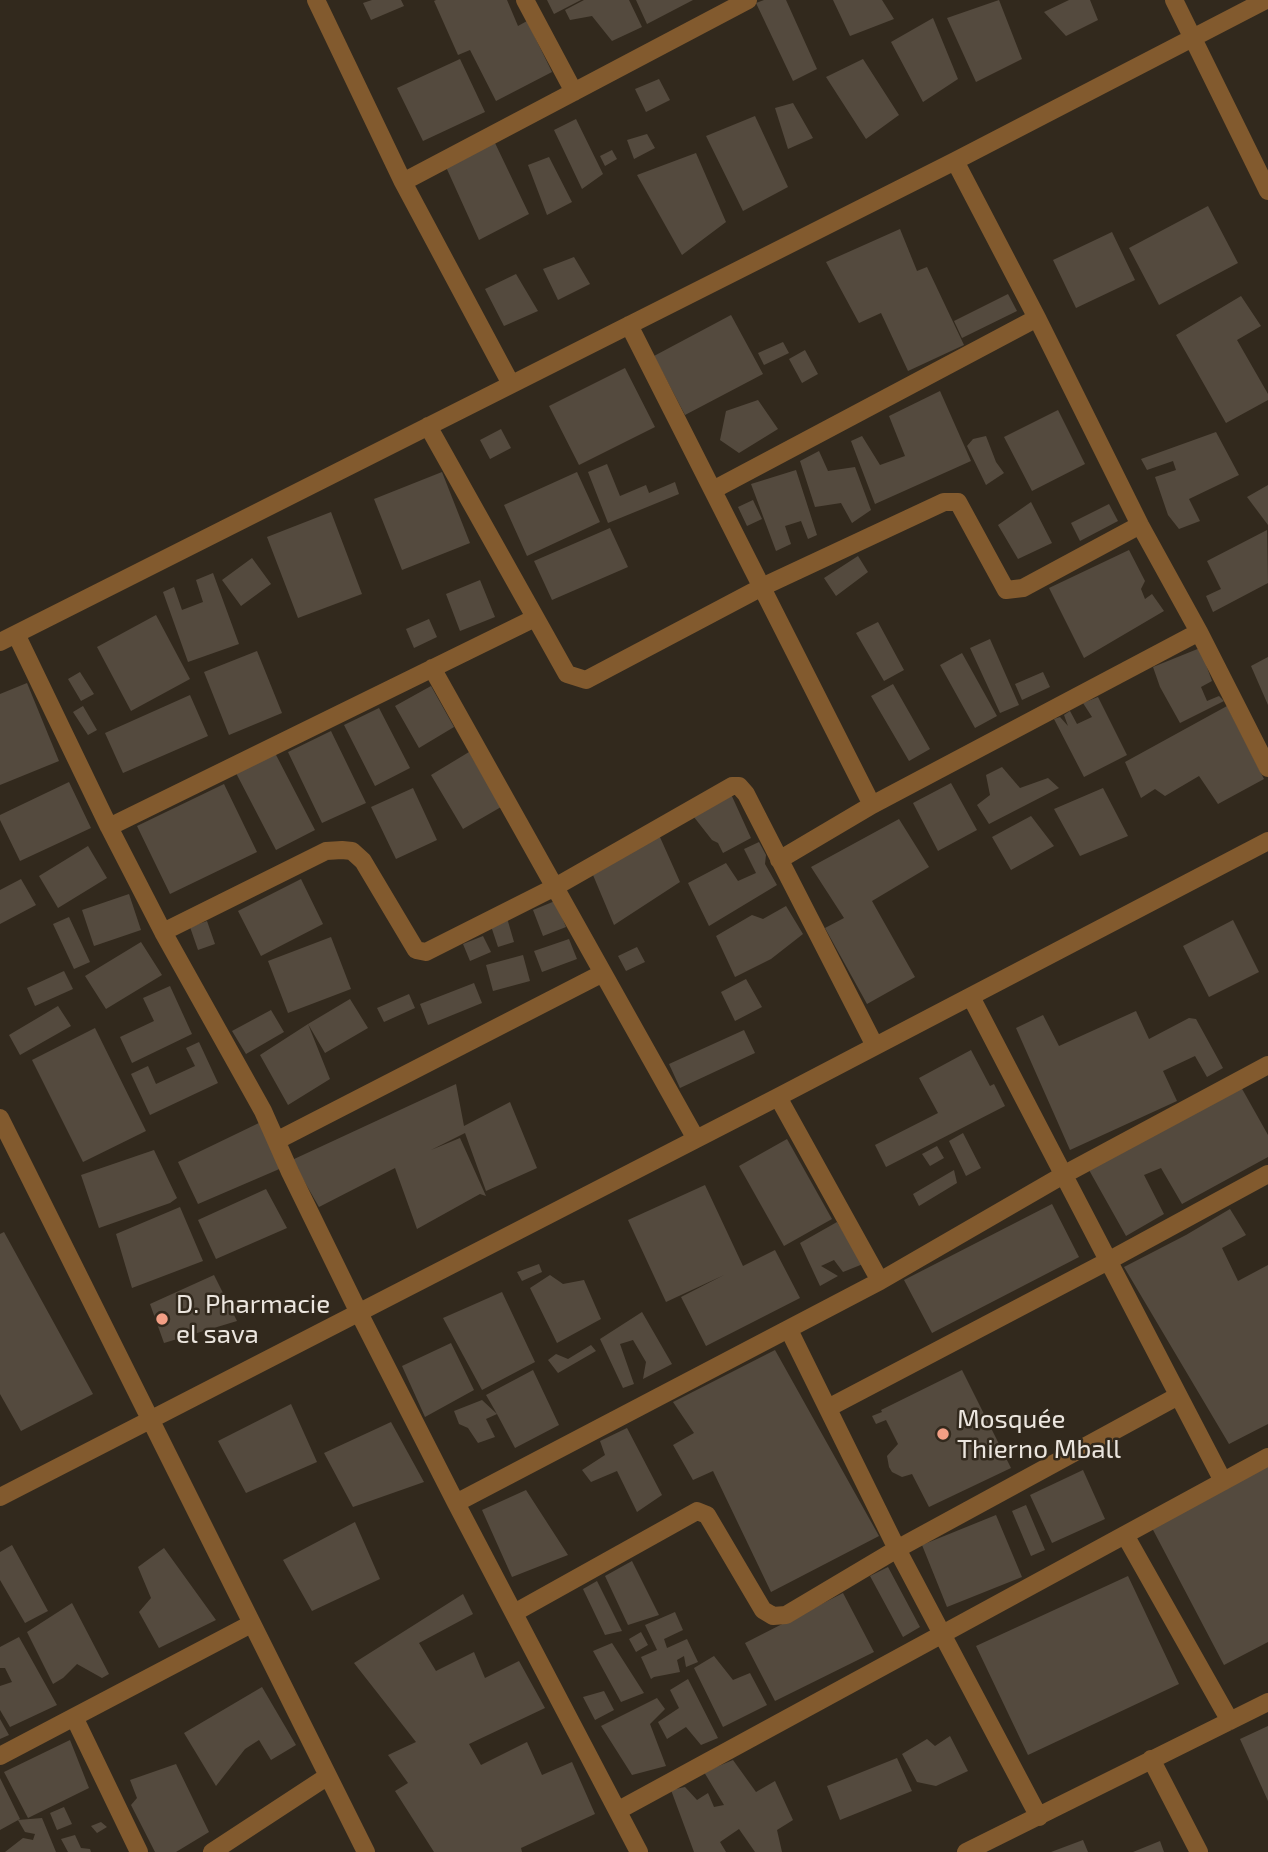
<!DOCTYPE html>
<html>
<head>
<meta charset="utf-8">
<style>
  body { margin:0 }
  canvas { display:block; background:#32291d }
</style>
</head>
<body>
<canvas width="1268" height="1852"></canvas>
<script>
const g = document.querySelector('canvas').getContext('2d');
g.lineJoin = 'round';
function fillPath(path, color) {
  g.fillStyle = color;
  g.fill(path, 'evenodd');
}
function shape(rows) {
  const path = new Path2D();
  for (const r of rows) {
    path.moveTo(r[0], r[1]);
    for (let i = 2; i < r.length; i += 2) path.lineTo(r[i], r[i + 1]);
  }
  return path;
}
function trace(path, color, width, dash) {
  g.strokeStyle = color;
  g.lineWidth = width;
  g.lineCap = dash ? 'butt' : 'round';
  g.setLineDash(dash || []);
  g.stroke(path);
}
function label(font, color, halo, rows, align = 'center') {
  g.font = font + ' "Exo 2",sans-serif';
  g.lineWidth = 5;
  g.setLineDash([]);
  g.textBaseline = 'middle';
  g.strokeStyle = halo;
  g.fillStyle = color;
  for (const [text, x, y, turn = 0] of rows) {
    g.save();
    g.translate(x, y);
    g.rotate((+turn || 0) * Math.PI / 180);
    g.textAlign = isNaN(turn) ? turn : align;
    if (halo) g.strokeText(text, 0, 0);
    g.fillText(text, 0, 0);
    g.restore();
  }
}
fillPath(shape([
  [372,0,401,0,404,6,371,20,363,3],
  [436,0,507,0,518,26,527,21,552,72,496,101,470,50,458,55,434,1],
  [547,0,581,0,554,14],
  [584,0,629,0,642,27,612,41,592,16,570,20,565,10],
  [636,0,693,0,647,24],
  [764,0,786,0,817,69,793,81,756,3],
  [833,0,882,0,894,19,850,36],
  [999,0,1022,59,976,82,947,18],
  [1069,0,1090,0,1098,20,1066,36,1044,12],
  [933,18,958,79,923,102,891,42],
  [460,59,485,112,423,141,397,88],
  [863,59,899,115,866,139,826,77],
  [659,79,670,100,646,112,635,89],
  [793,103,813,138,788,149,775,108],
  [755,116,788,187,743,211,706,136],
  [576,119,603,174,582,189,554,130],
  [647,134,655,148,634,159,627,140],
  [495,143,529,214,479,240,446,167],
  [612,150,617,159,605,166,600,156],
  [696,153,726,222,682,255,637,175],
  [549,157,572,202,547,215,528,165],
  [1208,206,1238,263,1159,305,1129,248],
  [900,229,917,271,927,267,964,345,908,371,881,313,859,323,826,262],
  [1112,232,1135,280,1076,308,1053,260],
  [574,257,590,284,558,300,543,269],
  [516,274,538,311,504,326,485,289],
  [1008,294,1017,311,962,338,954,321],
  [1241,296,1261,326,1237,340,1268,394,1268,400,1226,423,1176,335],
  [731,315,763,374,685,415,654,356],
  [783,342,789,353,764,365,758,353],
  [805,350,818,374,802,383,789,359],
  [625,368,655,427,579,465,549,406],
  [940,391,971,461,875,504,851,441,862,436,880,465,905,456,889,416],
  [758,400,778,429,739,453,720,440,726,411],
  [1058,410,1085,464,1032,491,1004,437],
  [501,429,511,448,490,459,480,440],
  [1216,432,1239,475,1189,499,1200,521,1179,529,1168,515,1155,477,1176,470,1173,461,1147,470,1141,459],
  [986,436,996,462,1004,473,986,485,967,446,973,439],
  [819,451,828,471,855,467,871,510,852,523,841,503,815,507,800,461],
  [607,464,620,496,646,485,649,493,675,482,679,494,608,523,588,472],
  [796,470,817,535,808,539,801,521,785,526,791,544,776,551,751,484],
  [442,472,470,543,402,570,374,499],
  [577,472,600,522,527,556,504,505],
  [1268,485,1268,525,1247,497],
  [753,500,762,519,747,526,738,507],
  [1031,502,1052,543,1018,559,998,525],
  [1109,504,1118,521,1080,541,1071,523],
  [331,512,362,594,298,618,267,537],
  [610,528,628,567,552,600,534,561],
  [1267,530,1268,583,1213,612,1206,596,1221,589,1207,561],
  [1129,550,1145,581,1141,589,1145,599,1152,594,1164,611,1084,658,1049,588],
  [858,556,868,572,836,596,824,578],
  [252,558,271,584,241,606,222,580],
  [213,573,239,644,188,662,163,592,174,587,182,610,203,602,196,580],
  [480,580,495,617,460,631,446,594],
  [156,615,190,679,131,711,97,647],
  [429,619,437,637,414,648,406,629],
  [878,622,904,670,884,681,856,633],
  [990,639,1019,705,1000,713,970,648],
  [1200,648,1212,681,1201,687,1207,701,1219,696,1224,701,1180,723,1160,687,1153,667],
  [257,651,282,713,229,735,204,672],
  [962,653,997,716,975,728,940,665],
  [1268,657,1268,705,1251,666],
  [80,672,94,694,81,701,68,679],
  [1043,672,1050,687,1022,700,1015,684],
  [27,683,59,761,0,785,0,694],
  [893,684,930,749,909,761,871,696],
  [431,686,454,727,419,748,395,706],
  [190,695,208,736,123,773,105,733],
  [1098,697,1127,755,1084,777,1054,719,1060,717,1068,726,1064,715,1070,711,1077,724,1092,717,1083,703],
  [83,706,97,730,88,735,73,712],
  [1227,706,1264,779,1218,804,1199,776,1165,796,1155,789,1141,798,1125,762],
  [379,708,410,768,375,786,344,725],
  [331,731,366,803,322,823,288,752],
  [469,752,501,807,463,829,431,775],
  [275,753,315,830,276,850,236,773],
  [1002,767,1020,788,1048,778,1059,788,989,824,977,805,990,795,986,775],
  [69,782,91,828,20,861,0,820,0,815],
  [951,783,977,830,938,851,913,803],
  [224,784,257,852,170,894,137,826],
  [413,788,437,840,396,859,371,807],
  [1103,788,1128,836,1080,856,1054,809],
  [730,792,751,838,723,853,718,843,712,840,690,812],
  [1031,816,1054,846,1011,870,992,837],
  [899,819,929,867,872,901,915,977,867,1004,825,928,844,918,811,867],
  [659,835,680,882,614,925,593,875],
  [759,842,766,855,765,864,777,885,709,926,688,883,726,863,738,881,756,873,744,849],
  [88,846,107,878,58,908,39,876],
  [21,879,36,905,0,924,0,890],
  [301,879,323,924,261,956,238,911],
  [129,894,141,930,94,946,82,910],
  [555,901,566,927,543,936,533,910],
  [786,906,803,934,771,959,735,977,716,936,752,915,763,919],
  [69,917,90,962,74,969,53,924],
  [507,918,514,942,498,947,490,923],
  [1233,920,1259,972,1209,997,1183,946],
  [207,921,215,944,198,950,190,927],
  [483,936,491,952,470,961,463,944],
  [331,937,351,989,288,1013,268,961],
  [569,939,577,959,542,972,534,951],
  [141,942,162,975,106,1009,85,976],
  [637,947,645,962,626,971,618,956],
  [523,955,530,981,493,991,486,965],
  [64,971,73,989,35,1006,27,988],
  [746,979,762,1007,735,1021,721,992],
  [474,983,482,1003,428,1025,420,1004],
  [170,986,192,1034,132,1063,120,1037,154,1021,143,998],
  [409,994,415,1008,384,1022,377,1008],
  [350,999,368,1028,325,1053,308,1024],
  [58,1006,71,1026,20,1055,9,1035],
  [271,1010,284,1032,246,1054,232,1031],
  [1136,1011,1149,1039,1189,1018,1196,1019,1223,1068,1207,1077,1195,1056,1163,1071,1177,1101,1070,1150,1016,1028,1043,1015,1059,1046],
  [308,1024,330,1079,288,1105,260,1055],
  [95,1028,146,1131,83,1162,32,1060],
  [744,1030,755,1053,680,1088,669,1064],
  [199,1042,218,1083,150,1115,131,1074,148,1066,156,1084,195,1066,186,1048],
  [971,1050,990,1086,994,1084,1005,1106,886,1167,875,1145,938,1113,919,1078],
  [456,1084,464,1126,510,1102,537,1168,486,1191,465,1133,431,1150,460,1138,486,1196,480,1194,417,1229,395,1168,319,1207,292,1160],
  [1241,1087,1268,1135,1268,1157,1182,1204,1161,1168,1144,1175,1164,1214,1126,1236,1089,1170],
  [261,1122,284,1167,198,1204,178,1162],
  [963,1133,981,1168,966,1176,949,1141],
  [787,1139,832,1219,784,1246,739,1166],
  [937,1146,944,1158,930,1166,922,1154],
  [154,1150,177,1198,170,1203,99,1228,81,1175],
  [954,1170,957,1183,919,1206,913,1194],
  [705,1185,743,1266,775,1250,800,1298,706,1346,681,1297,724,1275,666,1302,628,1220],
  [266,1189,287,1228,216,1259,198,1220],
  [1052,1204,1079,1257,932,1333,904,1280],
  [180,1207,203,1261,132,1288,116,1234],
  [1230,1209,1246,1235,1222,1248,1238,1281,1268,1265,1268,1424,1229,1444,1124,1267,1186,1235],
  [837,1222,863,1264,843,1272,834,1260,821,1266,838,1276,820,1286,800,1243],
  [4,1232,93,1394,21,1431,0,1394,0,1234],
  [539,1264,542,1272,522,1281,517,1272],
  [214,1275,237,1321,164,1343,150,1304],
  [550,1275,563,1284,584,1280,601,1319,557,1343,530,1288],
  [502,1292,535,1362,482,1390,443,1318],
  [642,1312,672,1364,643,1379,646,1362,633,1340,620,1344,634,1384,623,1388,600,1339],
  [451,1343,474,1390,425,1417,402,1366],
  [591,1345,596,1351,558,1373,548,1360,556,1354,568,1359],
  [775,1350,879,1536,771,1592,713,1471,693,1480,673,1445,694,1433,673,1402],
  [533,1370,559,1425,515,1448,497,1414,486,1419,495,1437,478,1443,468,1428,459,1424,454,1411,482,1400,497,1414,486,1395],
  [962,1370,1011,1468,929,1507,912,1474,902,1477,892,1472,889,1467,887,1456,898,1444,886,1420,876,1424,872,1416,882,1412,881,1410],
  [291,1404,317,1462,246,1493,218,1441],
  [391,1422,424,1482,353,1507,324,1453],
  [627,1428,662,1495,637,1512,617,1471,591,1482,582,1470,605,1455,600,1441],
  [1268,1465,1268,1642,1224,1665,1151,1526],
  [1083,1470,1105,1519,1052,1543,1030,1495],
  [526,1490,568,1555,512,1577,482,1510],
  [1026,1505,1045,1550,1031,1556,1012,1511],
  [996,1515,1022,1577,947,1607,922,1545],
  [355,1522,380,1579,312,1611,283,1560],
  [12,1545,48,1611,25,1623,0,1580,0,1552],
  [164,1548,216,1620,159,1648,139,1612,151,1598,138,1567],
  [632,1561,659,1615,628,1625,605,1576],
  [888,1567,920,1627,903,1637,870,1576],
  [1128,1576,1179,1684,1028,1755,976,1646],
  [597,1581,622,1631,605,1635,583,1589],
  [843,1593,874,1652,775,1701,745,1643],
  [463,1594,473,1614,419,1643,436,1671,474,1652,485,1678,519,1661,545,1708,469,1744,481,1765,527,1742,542,1775,572,1762,595,1814,521,1848,522,1852,434,1852,395,1791,408,1783,388,1755,416,1742,354,1663],
  [72,1603,109,1674,102,1678,77,1664,63,1678,53,1684,27,1632],
  [675,1612,683,1630,664,1639,667,1648,687,1639,698,1662,686,1667,684,1656,677,1660,680,1672,654,1677,651,1679,641,1657,657,1650,645,1625],
  [641,1632,648,1645,636,1652,629,1639],
  [19,1637,57,1705,10,1727,0,1710,0,1686,12,1682,5,1668,0,1668,0,1647],
  [612,1643,644,1693,621,1702,593,1651],
  [714,1656,733,1680,750,1673,767,1705,723,1727,694,1668],
  [688,1679,718,1738,701,1745,686,1727,667,1739,658,1722,679,1708,670,1690],
  [262,1687,296,1745,271,1760,259,1740,245,1749,216,1786,184,1733],
  [604,1691,614,1710,595,1720,583,1697],
  [657,1698,665,1709,650,1724,666,1766,632,1775,601,1726],
  [0,1719,9,1735,0,1739],
  [1268,1726,1268,1801,1240,1739],
  [950,1736,968,1771,936,1786,917,1782,902,1754,927,1739,935,1746],
  [70,1740,89,1788,28,1818,4,1772],
  [897,1758,912,1791,840,1820,827,1786],
  [733,1760,756,1792,775,1781,793,1820,777,1830,782,1852,755,1852,739,1829,720,1842,726,1852,694,1852,671,1790,685,1787,697,1800,708,1793,714,1807,724,1805,704,1772],
  [176,1764,209,1832,176,1852,155,1852,131,1805,137,1798,130,1780],
  [0,1778,20,1819,0,1830],
  [64,1807,72,1824,57,1830,50,1813],
  [42,1818,56,1852,5,1852,23,1838,33,1840,35,1834,25,1832,18,1820],
  [101,1822,107,1827,97,1833,91,1826],
  [75,1835,81,1848,90,1849,91,1852,68,1852,61,1839],
  [1083,1840,1088,1852,1051,1852],
  [1160,1841,1164,1852,1133,1852]
]), '#544a3e');
trace(shape([
  [316,0,403,182,511,384],
  [525,0,574,92],
  [1174,0,1268,191],
  [955,161,1037,318,1140,525,1199,632,1268,768],
  [403,182,748,0],
  [629,325,872,805],
  [428,426,567,674,586,680,762,587,944,502,958,502,1006,590,1023,588,1140,525],
  [713,490,1037,318],
  [16,634,109,827,163,932,263,1111,290,1172,359,1313,456,1503,639,1852],
  [0,642,955,161,1266,0],
  [432,668,696,1139],
  [109,827,535,618],
  [779,860,872,805,1199,632],
  [163,932,326,851,342,850,352,851,363,861,416,950,426,952,555,887,732,786,739,786,746,794,875,1046],
  [971,997,1223,1481],
  [778,1097,880,1281],
  [0,1118,366,1852],
  [278,1140,603,973],
  [789,1330,897,1549,1039,1817],
  [828,1408,1108,1261,1268,1174],
  [0,1497,778,1097,1268,841],
  [456,1503,880,1281,1065,1174,1268,1065],
  [1125,1535,1230,1721],
  [514,1613,697,1511,707,1515,763,1610,773,1616,786,1615,897,1549,1178,1396],
  [74,1717,139,1852],
  [0,1756,251,1624],
  [1151,1759,1199,1852],
  [619,1810,1268,1457],
  [212,1852,328,1776],
  [966,1852,1268,1702]
]), '#825a2e', 18);
for (const [x, y, r, color] of [
  [162,1319,7,"#f39f85"],
  [943,1434,7,"#f39f85"]
]) {
  const dot = new Path2D();
  dot.arc(x, y, r, 0, 2 * Math.PI);
  g.fillStyle = color;
  g.fill(dot);
  trace(dot, '#32291d', 2.5);
}
label('26px', '#ebe5de', '#32291d', [
  ["D. Pharmacie",176,1304],
  ["el sava",176,1334],
  ["Mosquée",957,1419],
  ["Thierno Mball",957,1449]
], 'left');
</script>
</body>
</html>
